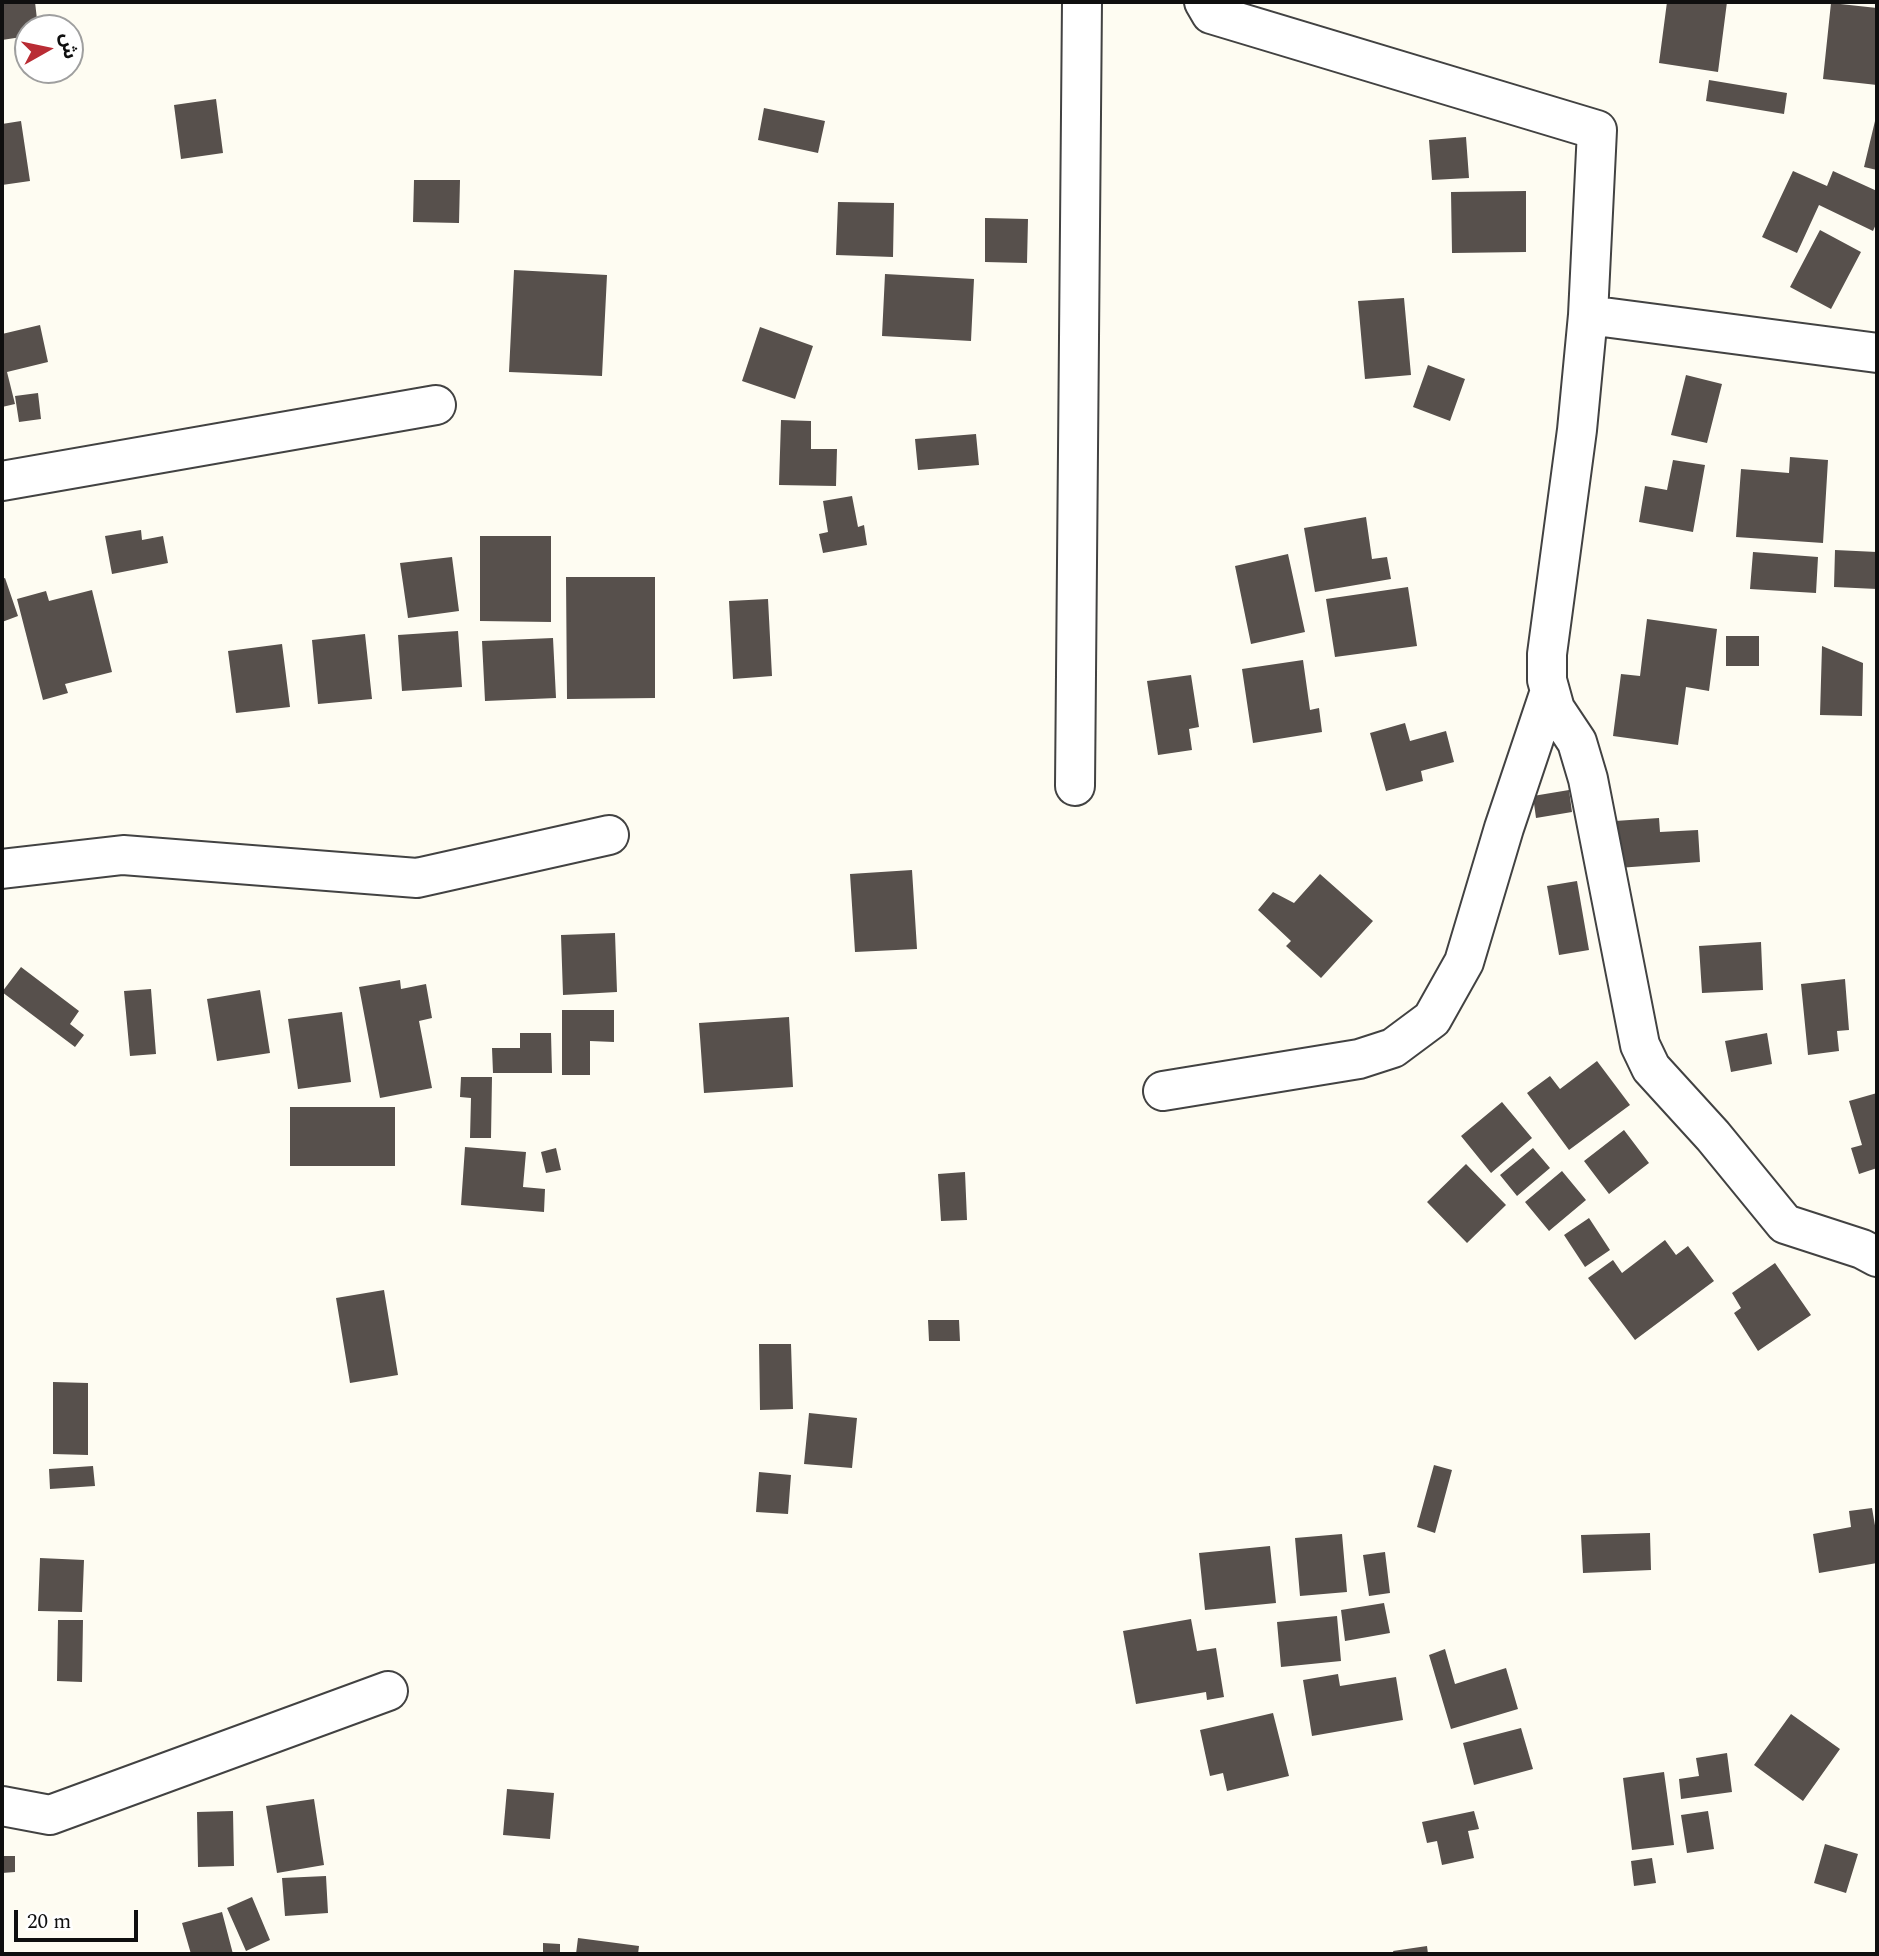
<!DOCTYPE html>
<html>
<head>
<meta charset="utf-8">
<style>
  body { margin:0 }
  #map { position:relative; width:1879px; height:1956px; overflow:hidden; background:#fefcf2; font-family:Spectral,"Noto Sans Arabic",serif }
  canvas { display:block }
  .frame { position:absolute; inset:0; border:4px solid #0f0f0f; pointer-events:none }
  .north { position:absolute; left:14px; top:14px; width:70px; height:70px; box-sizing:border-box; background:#fff; border:2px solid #9f9f9f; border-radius:50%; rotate:81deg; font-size:19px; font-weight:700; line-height:28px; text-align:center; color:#0f0f0f }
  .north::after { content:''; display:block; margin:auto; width:24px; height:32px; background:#b92c34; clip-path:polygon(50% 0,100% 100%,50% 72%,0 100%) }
  .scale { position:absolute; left:14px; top:1910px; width:124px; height:32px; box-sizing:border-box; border:4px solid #0f0f0f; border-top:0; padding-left:9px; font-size:21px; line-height:24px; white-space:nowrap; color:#0f0f0f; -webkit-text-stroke:5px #fff; paint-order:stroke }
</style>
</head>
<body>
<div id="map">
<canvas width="1879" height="1956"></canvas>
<div class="frame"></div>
<div class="north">ش</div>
<div class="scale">20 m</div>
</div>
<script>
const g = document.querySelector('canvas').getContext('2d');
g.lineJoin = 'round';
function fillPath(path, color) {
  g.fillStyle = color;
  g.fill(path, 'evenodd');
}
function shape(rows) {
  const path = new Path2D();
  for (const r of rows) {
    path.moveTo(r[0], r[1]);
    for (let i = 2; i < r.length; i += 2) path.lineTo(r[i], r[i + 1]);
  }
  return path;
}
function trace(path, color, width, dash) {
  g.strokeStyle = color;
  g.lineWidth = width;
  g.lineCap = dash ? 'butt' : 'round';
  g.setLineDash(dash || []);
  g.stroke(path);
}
fillPath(shape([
  [2,2,35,2,38,28,28,28,28,36,2,40],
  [1667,2,1727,2,1718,72,1659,63],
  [1831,3,1877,8,1877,85,1823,79],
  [1709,80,1787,93,1784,114,1706,101],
  [216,99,223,153,181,159,174,105],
  [764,108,825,121,818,153,758,140],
  [21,121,30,181,2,185,2,124],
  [1875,121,1877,121,1877,170,1864,167],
  [1466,137,1469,178,1432,180,1429,140],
  [1793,171,1827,186,1833,171,1877,191,1877,222,1873,231,1819,205,1797,253,1762,237],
  [414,180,460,180,459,223,413,222],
  [1526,191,1526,252,1452,253,1451,192],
  [838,202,894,203,893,257,836,255],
  [985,218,1028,219,1027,263,985,262],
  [1820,230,1861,252,1831,309,1790,287],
  [514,270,607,275,602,376,509,372],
  [885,274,974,279,971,341,882,336],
  [1404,298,1411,375,1365,379,1358,301],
  [40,325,48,362,7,372,15,404,2,407,2,344,4,343,2,334],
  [760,327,813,346,795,399,742,381],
  [1428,365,1465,379,1450,421,1413,407],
  [1686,375,1722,384,1707,443,1671,435],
  [38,393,41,419,19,422,15,396],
  [781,420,811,421,811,449,837,449,836,486,779,485],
  [976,434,979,465,918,470,915,439],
  [1790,457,1828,460,1823,543,1736,537,1741,469,1789,473],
  [1673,460,1705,465,1693,532,1639,522,1645,486,1667,490],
  [852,496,858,527,864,525,867,545,823,553,819,534,828,532,823,501],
  [1366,517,1372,559,1387,557,1391,579,1315,592,1304,528],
  [141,530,142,540,163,536,168,563,112,574,105,536],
  [480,536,551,536,551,622,480,621],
  [1835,550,1877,552,1877,589,1834,587],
  [1753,552,1818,557,1816,593,1750,589],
  [1288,554,1305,632,1251,644,1235,566],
  [452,557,459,611,408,618,400,563],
  [566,577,655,577,655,698,567,699],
  [5,578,18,616,2,622,2,579],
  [1408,587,1417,646,1335,657,1326,599],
  [92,590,112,672,65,684,68,693,43,700,17,599,46,591,49,601],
  [768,599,772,676,733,679,729,601],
  [1647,619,1717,629,1709,691,1686,687,1678,745,1613,736,1621,674,1640,676],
  [458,631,462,687,402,691,398,635],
  [365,634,372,699,318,704,312,640],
  [1726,636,1759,636,1759,666,1726,666],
  [553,638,556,698,485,701,482,641],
  [282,644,290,707,236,713,228,651],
  [1822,646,1863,663,1862,716,1820,715],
  [1303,660,1310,710,1319,708,1322,732,1253,743,1242,669],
  [1191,675,1199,727,1189,729,1192,750,1158,755,1147,681],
  [1405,723,1410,741,1446,731,1454,762,1421,771,1423,781,1386,791,1370,733],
  [1569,790,1572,812,1536,818,1533,796],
  [1659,818,1660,832,1698,830,1700,862,1618,868,1615,821],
  [912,870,917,949,855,952,850,874],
  [1320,874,1373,921,1321,978,1286,946,1291,941,1258,910,1273,892,1294,903],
  [1577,881,1589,950,1559,955,1547,886],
  [615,933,617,992,563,995,561,935],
  [1761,942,1763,990,1702,993,1699,946],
  [21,967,79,1011,70,1024,84,1035,75,1047,2,992],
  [1845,979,1849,1030,1837,1031,1839,1051,1808,1055,1801,984],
  [400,980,401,989,426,984,432,1018,419,1021,432,1088,380,1098,359,987],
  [151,989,156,1054,130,1056,124,991],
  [260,990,270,1053,217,1061,207,999],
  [562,1010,614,1010,614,1042,590,1041,590,1075,562,1075],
  [342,1012,351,1082,298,1089,288,1019],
  [789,1017,793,1087,704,1093,699,1023],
  [520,1033,551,1033,552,1073,493,1073,492,1048,520,1048],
  [1767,1033,1772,1064,1731,1072,1725,1041],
  [1597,1061,1630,1105,1569,1150,1527,1093,1550,1076,1560,1089],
  [461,1077,492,1077,491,1138,470,1138,471,1098,460,1097],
  [1877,1093,1877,1168,1859,1174,1851,1148,1862,1145,1849,1101],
  [1502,1102,1532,1138,1491,1173,1461,1136],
  [290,1107,395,1107,395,1166,290,1166],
  [1624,1130,1649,1163,1609,1194,1584,1161],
  [465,1147,526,1152,523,1187,545,1189,544,1212,461,1205],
  [556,1148,561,1170,546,1173,541,1152],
  [1533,1148,1550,1168,1517,1196,1500,1175],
  [1466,1164,1506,1205,1467,1243,1427,1202],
  [1562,1171,1586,1200,1549,1231,1525,1202],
  [965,1172,967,1220,941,1221,938,1174],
  [1589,1218,1610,1250,1585,1267,1564,1235],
  [1665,1240,1676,1255,1688,1246,1714,1281,1635,1340,1588,1278,1613,1260,1622,1273],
  [1775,1263,1811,1315,1758,1351,1734,1313,1741,1308,1732,1293],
  [384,1290,398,1375,350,1383,336,1298],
  [928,1320,959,1320,960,1341,929,1341],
  [759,1344,791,1344,793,1409,760,1410],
  [53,1382,88,1383,88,1455,53,1454],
  [809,1413,857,1418,852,1468,804,1464],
  [1434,1465,1452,1470,1435,1533,1417,1527],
  [93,1466,95,1486,50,1489,49,1469],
  [759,1472,791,1475,788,1514,756,1512],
  [1872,1508,1877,1537,1877,1563,1819,1573,1813,1534,1851,1527,1849,1511],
  [1650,1533,1651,1570,1583,1573,1581,1535],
  [1342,1534,1347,1592,1300,1596,1295,1538],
  [1270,1546,1276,1603,1205,1610,1199,1553],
  [1385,1552,1390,1593,1369,1596,1363,1555],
  [40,1558,84,1560,82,1612,38,1611],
  [1384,1603,1390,1633,1345,1641,1341,1610],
  [1337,1616,1341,1661,1281,1667,1277,1622],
  [1191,1619,1197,1651,1216,1648,1224,1697,1207,1700,1206,1692,1136,1704,1123,1631],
  [58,1620,83,1620,82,1682,57,1681],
  [1445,1649,1455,1684,1506,1668,1518,1709,1451,1729,1429,1655],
  [1338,1674,1340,1686,1396,1677,1403,1720,1312,1736,1303,1680],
  [1273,1713,1289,1776,1227,1791,1223,1773,1210,1776,1200,1730],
  [1791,1714,1840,1749,1803,1801,1754,1765],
  [1521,1728,1533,1769,1474,1785,1463,1743],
  [1727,1753,1732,1792,1681,1799,1679,1779,1699,1776,1696,1758],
  [1664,1772,1674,1845,1632,1850,1623,1778],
  [507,1789,554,1793,550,1839,503,1835],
  [314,1799,324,1865,277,1873,266,1806],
  [233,1811,234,1866,198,1867,197,1812],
  [1474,1811,1479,1829,1468,1831,1474,1858,1442,1865,1437,1841,1427,1843,1422,1822],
  [1708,1811,1714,1849,1687,1853,1681,1815],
  [1825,1844,1858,1854,1846,1893,1814,1883],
  [2,1856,15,1856,15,1872,2,1873],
  [1652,1858,1656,1883,1634,1886,1631,1861],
  [326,1876,328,1913,285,1916,282,1878],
  [252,1897,270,1940,246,1951,227,1908],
  [222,1912,233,1954,191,1954,182,1923],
  [578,1938,639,1946,638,1954,576,1954],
  [543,1943,560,1944,560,1954,543,1954],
  [1427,1946,1428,1954,1394,1954,1393,1951]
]), '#57504c');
const street = shape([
  [1204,2,1211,14,1597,130,1588,315,1577,430,1547,654,1547,680,1555,709,1577,742,1588,779,1640,1045,1651,1068,1713,1136,1785,1224,1862,1249,1877,1257],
  [1588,315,1877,353],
  [2,481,436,405],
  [1075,786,1082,2],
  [2,869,123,855,417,878,609,835],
  [1163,1091,1359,1059,1393,1048,1432,1019,1464,962,1504,828,1550,691],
  [2,1806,50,1815,388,1691]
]);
trace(street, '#424242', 42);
trace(street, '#fff', 38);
</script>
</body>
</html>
